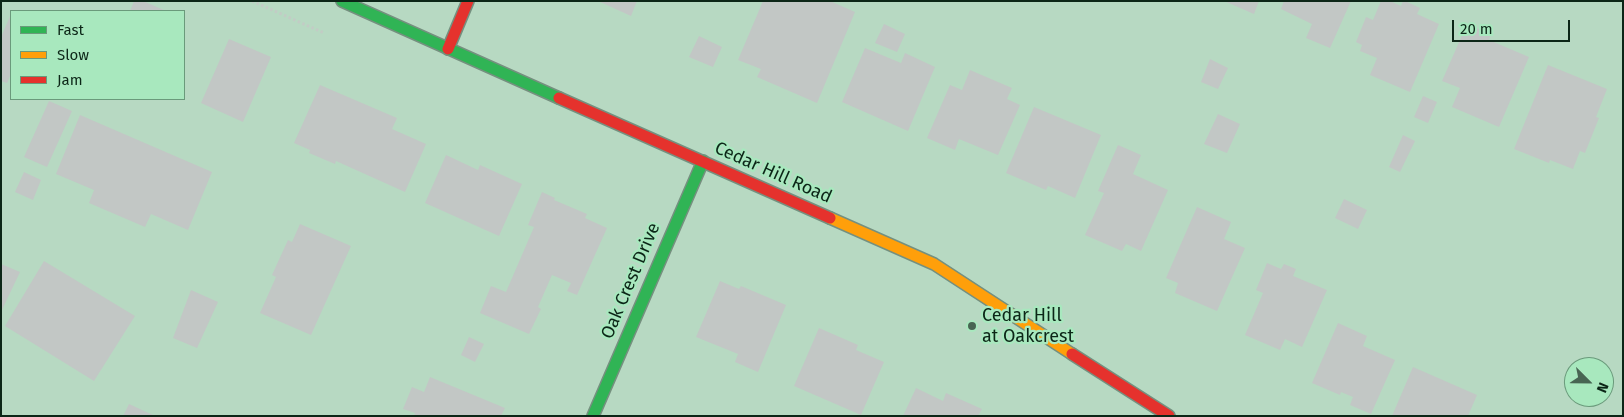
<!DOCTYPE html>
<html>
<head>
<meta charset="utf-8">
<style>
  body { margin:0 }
  #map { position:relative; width:1624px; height:417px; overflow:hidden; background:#b7d9c2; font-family:"Fira Sans",sans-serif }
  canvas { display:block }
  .frame { position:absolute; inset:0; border:2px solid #0c2617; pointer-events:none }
  .legend { position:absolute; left:10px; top:10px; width:175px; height:90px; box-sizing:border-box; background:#a8e8be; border:1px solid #6a9a7b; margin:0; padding:6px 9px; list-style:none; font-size:15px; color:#0c2617 }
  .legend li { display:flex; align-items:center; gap:10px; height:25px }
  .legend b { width:25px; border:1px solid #6a9a7b }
  .north { position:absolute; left:1564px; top:357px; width:50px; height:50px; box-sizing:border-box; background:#a8e8be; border:1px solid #6a9a7b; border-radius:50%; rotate:113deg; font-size:14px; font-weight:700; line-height:20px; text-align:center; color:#0c2617 }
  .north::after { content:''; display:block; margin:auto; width:18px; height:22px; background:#486553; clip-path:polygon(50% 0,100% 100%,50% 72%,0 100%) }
  .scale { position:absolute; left:1452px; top:20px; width:118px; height:22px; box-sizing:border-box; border:2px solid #0c2617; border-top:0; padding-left:6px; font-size:15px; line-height:18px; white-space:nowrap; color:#0c2617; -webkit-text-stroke:4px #a8e8be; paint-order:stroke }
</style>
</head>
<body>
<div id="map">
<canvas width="1624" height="417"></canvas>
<div class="frame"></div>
<ul class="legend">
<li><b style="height:6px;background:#30b455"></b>Fast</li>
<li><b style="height:6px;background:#ff9f0a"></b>Slow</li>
<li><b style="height:6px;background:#e5322d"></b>Jam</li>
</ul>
<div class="north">N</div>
<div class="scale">20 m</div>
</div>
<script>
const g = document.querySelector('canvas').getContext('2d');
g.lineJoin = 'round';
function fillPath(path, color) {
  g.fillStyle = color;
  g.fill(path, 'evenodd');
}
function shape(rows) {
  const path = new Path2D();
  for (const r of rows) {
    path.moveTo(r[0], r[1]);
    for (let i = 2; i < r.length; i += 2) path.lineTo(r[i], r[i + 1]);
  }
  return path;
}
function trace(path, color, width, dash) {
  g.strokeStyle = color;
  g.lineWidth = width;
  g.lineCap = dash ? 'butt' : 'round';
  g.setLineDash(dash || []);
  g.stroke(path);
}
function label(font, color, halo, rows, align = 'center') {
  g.font = font + ' "Fira Sans",sans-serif';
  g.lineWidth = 4.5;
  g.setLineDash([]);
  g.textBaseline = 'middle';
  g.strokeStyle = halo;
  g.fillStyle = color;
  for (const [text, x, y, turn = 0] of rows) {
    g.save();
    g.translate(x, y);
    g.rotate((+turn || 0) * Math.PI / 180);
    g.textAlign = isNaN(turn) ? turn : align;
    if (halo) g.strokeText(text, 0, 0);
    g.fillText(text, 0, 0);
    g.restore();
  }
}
fillPath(shape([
  [134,1,143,1,166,11,130,11],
  [598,1,637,1,631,16],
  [763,1,830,1,855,12,817,103,757,77,761,69,738,60],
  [1224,1,1259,1,1254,14],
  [1284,1,1351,1,1330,48,1306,38,1312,24,1281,9],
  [1381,1,1390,1,1401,6,1403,1,1405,1,1420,8,1417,14,1439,24,1410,92,1370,75,1377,58,1360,51,1362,45,1356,42,1366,17,1373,20],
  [11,14,11,74,7,83,1,81,1,37],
  [884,24,905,34,897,52,875,43],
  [1467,24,1491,34,1489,40,1529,57,1499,127,1452,107,1460,88,1442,81],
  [699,36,722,47,713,67,689,57],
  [229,39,271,57,243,122,201,103],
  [865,48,901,63,905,53,935,67,908,131,842,102],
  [1210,59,1228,68,1218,89,1201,82],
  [1548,65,1607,89,1596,117,1599,118,1585,153,1580,151,1573,169,1550,160,1549,163,1514,149],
  [970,70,1012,88,1007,99,1020,105,998,155,959,139,955,150,927,138,950,85,962,90],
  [320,85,397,118,392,129,426,144,405,192,336,161,335,164,309,153,310,150,294,143],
  [1423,96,1437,102,1428,123,1414,117],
  [49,101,72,111,47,167,24,157],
  [1034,107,1101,135,1075,198,1048,186,1046,190,1006,173],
  [1218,114,1240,124,1227,153,1204,144],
  [80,115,212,172,188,230,151,214,145,227,89,203,94,190,56,174],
  [1403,135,1415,141,1400,172,1389,167],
  [1118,145,1141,155,1133,174,1168,190,1141,251,1126,244,1122,251,1085,235,1104,193,1098,191],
  [446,155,478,170,480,165,522,184,499,236,425,203],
  [24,172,41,180,33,200,15,192],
  [542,192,555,198,554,200,587,214,585,218,607,228,577,295,567,291,571,283,552,275,538,307,541,309,529,334,480,313,491,286,506,292,534,227,528,225],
  [1344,199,1367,210,1358,229,1335,218],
  [1197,207,1231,222,1224,239,1245,248,1217,311,1175,293,1178,283,1166,278],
  [300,224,351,246,311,335,260,313,276,277,272,275,288,240,292,242],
  [44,261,135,316,94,381,5,326],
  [1267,263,1281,269,1284,264,1296,269,1293,276,1327,290,1302,347,1285,339,1280,350,1245,335,1263,293,1256,290],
  [1,264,20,272,1,312],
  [720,281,739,289,741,286,786,305,758,372,735,362,738,354,696,337],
  [191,290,218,302,197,348,173,338],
  [1338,323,1367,336,1363,346,1395,360,1371,414,1350,405,1353,397,1341,392,1340,395,1312,383],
  [819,328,858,345,856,350,884,362,861,415,794,386],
  [469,337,484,344,475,362,461,355],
  [1413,367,1477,395,1468,416,1392,416],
  [430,377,505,408,501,416,414,416,415,413,403,409,412,387,424,392],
  [916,388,943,401,946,393,982,409,978,416,903,416],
  [129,404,155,416,123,416]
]), '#c2c7c5');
const fast = shape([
  [342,1,559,98],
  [593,416,703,161]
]);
const slow = shape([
  [830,218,934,264,1072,354]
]);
const jam = shape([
  [448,49,468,1],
  [559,98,830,218],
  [1072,354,1169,416]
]);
trace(fast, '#75907f', 14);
trace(slow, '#75907f', 14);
trace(jam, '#75907f', 14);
trace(shape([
  [252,1,324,33]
]), '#c2ccc5', 3, [2.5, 2.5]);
trace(fast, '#30b455', 11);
trace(slow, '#ff9f0a', 11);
trace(jam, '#e5322d', 11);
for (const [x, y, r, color] of [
  [972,326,5,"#486553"]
]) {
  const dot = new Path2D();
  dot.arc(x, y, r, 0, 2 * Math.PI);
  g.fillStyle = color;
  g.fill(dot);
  trace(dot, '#a8e8be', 2);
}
label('18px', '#0c2617', '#a8e8be', [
  ["Cedar Hill Road",773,173,24],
  ["Oak Crest Drive",631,281,-67]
]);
label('18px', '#0c2617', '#a8e8be', [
  ["Cedar Hill",982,316],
  ["at Oakcrest",982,337]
], 'left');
</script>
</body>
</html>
